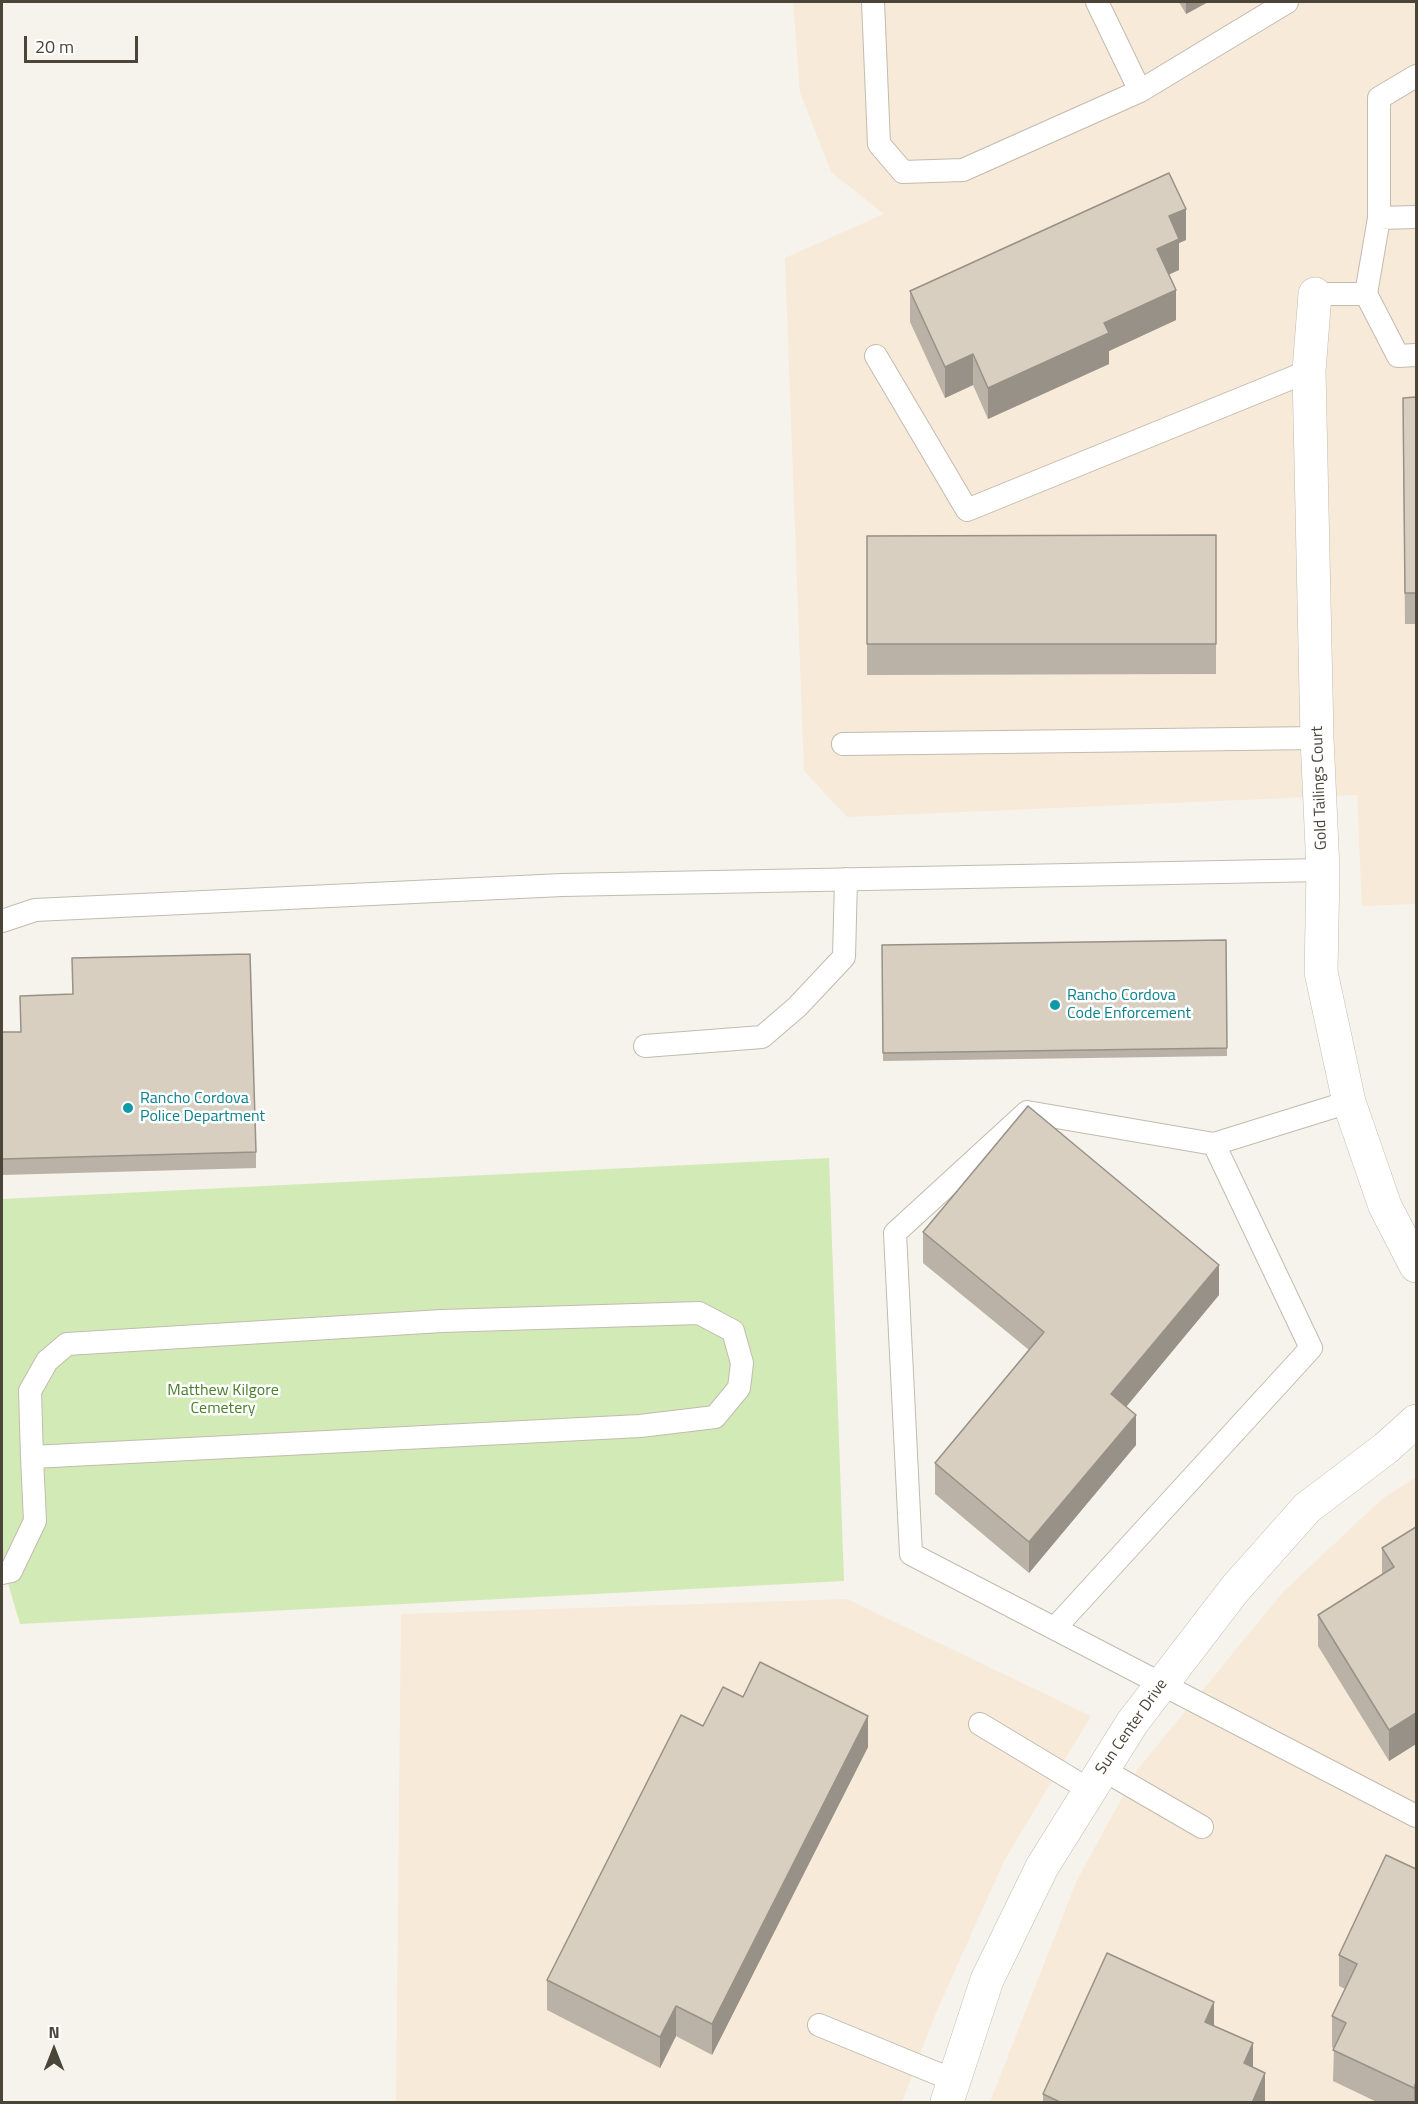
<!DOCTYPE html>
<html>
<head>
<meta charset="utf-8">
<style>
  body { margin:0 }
  #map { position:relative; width:1418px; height:2104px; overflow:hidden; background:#f6f3ec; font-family:"Titillium Web",sans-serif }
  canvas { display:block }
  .frame { position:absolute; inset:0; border:3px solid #4b4439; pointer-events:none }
  .north { position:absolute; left:24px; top:2020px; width:60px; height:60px; -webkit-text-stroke:4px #fff; paint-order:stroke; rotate:0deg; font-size:16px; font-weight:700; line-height:24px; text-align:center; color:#4b4439 }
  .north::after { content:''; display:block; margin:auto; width:21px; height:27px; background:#4b4439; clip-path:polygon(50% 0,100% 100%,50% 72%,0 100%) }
  .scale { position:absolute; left:24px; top:36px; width:114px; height:27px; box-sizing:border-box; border:3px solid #4b4439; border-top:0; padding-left:8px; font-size:18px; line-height:21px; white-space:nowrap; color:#4b4439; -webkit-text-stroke:4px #fff; paint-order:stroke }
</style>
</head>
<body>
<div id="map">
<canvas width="1418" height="2104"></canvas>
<div class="frame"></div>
<div class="north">N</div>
<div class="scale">20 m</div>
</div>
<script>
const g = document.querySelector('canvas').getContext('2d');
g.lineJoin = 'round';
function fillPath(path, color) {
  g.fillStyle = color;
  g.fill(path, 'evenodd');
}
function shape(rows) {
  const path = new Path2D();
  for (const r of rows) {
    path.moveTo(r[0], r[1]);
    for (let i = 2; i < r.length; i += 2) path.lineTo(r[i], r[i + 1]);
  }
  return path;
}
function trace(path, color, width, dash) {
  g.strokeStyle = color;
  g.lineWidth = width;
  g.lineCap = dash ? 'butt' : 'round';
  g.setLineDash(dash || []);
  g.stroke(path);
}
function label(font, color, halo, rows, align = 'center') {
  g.font = font + ' "Titillium Web",sans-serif';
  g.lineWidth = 5;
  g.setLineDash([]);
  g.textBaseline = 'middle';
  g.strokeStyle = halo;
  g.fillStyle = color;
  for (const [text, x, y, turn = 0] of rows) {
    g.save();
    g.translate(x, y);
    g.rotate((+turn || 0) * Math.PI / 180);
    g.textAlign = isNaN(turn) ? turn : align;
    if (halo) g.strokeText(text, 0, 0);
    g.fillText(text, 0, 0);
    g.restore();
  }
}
fillPath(shape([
  [793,2,1416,2,1416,904,1362,906,1357,795,847,817,804,771,785,258,884,214,831,172,800,92],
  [1416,1477,1416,2102,990,2102,1077,1880,1138,1769,1283,1592,1382,1499],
  [847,1599,1091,1716,1004,1861,935,2015,902,2102,396,2102,401,1614]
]), '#f7ead8');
fillPath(shape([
  [829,1158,844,1581,20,1624,2,1563,2,1199]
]), '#d2eab5');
const service = shape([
  [873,2,879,144,903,172,963,170,1140,91],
  [1097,2,1140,91,1287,2],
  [1416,76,1379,98,1379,218,1416,217],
  [1379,218,1366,294,1398,356,1416,355],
  [1315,294,1366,294],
  [876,356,967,510,1309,371],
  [843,744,1317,738],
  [2,921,35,910,562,885,1323,870],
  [645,1046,762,1037,797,1007,844,957,846,879],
  [1349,1102,1214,1144,1027,1112,895,1233,911,1554,1416,1816],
  [2,1573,11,1571,35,1521,32,1457,30,1391,47,1361,67,1344,442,1321,699,1313,733,1331,742,1363,739,1388,715,1417,640,1426,32,1457],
  [1055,1628,1311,1348,1214,1144],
  [980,1724,1088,1789],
  [1102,1769,1202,1827],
  [819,2025,953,2080]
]);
const minor = shape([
  [1315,294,1309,371,1317,738,1323,870,1321,972,1349,1102,1385,1206,1416,1266]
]);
const tertiary = shape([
  [947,2102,987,1980,1042,1867,1132,1723,1235,1589,1307,1508,1386,1448,1416,1421]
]);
trace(service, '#c2bbae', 24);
trace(minor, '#c2bbae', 34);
trace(tertiary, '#c2bbae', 34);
trace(service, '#fff', 22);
trace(minor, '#fff', 33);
trace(tertiary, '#fff', 33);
fillPath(shape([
  [1179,2,1208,2,1186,14],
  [1186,240,1179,243,1179,270,1169,274,1176,320,1109,351,1109,364,988,419,973,385,945,398,910,322,910,291],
  [1416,397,1416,624,1405,624,1403,429],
  [1216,535,1216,674,867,675,867,536],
  [1226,940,1227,1056,883,1061,882,945],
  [2,1032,20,1032,256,1152,256,1168,2,1175],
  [923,1232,1219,1295,1126,1407,1136,1445,1029,1573,935,1494,935,1463,1029,1350,923,1263],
  [1416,1527,1416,1744,1389,1761,1318,1646,1318,1615,1382,1575,1382,1548],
  [743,1697,868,1747,712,2055,676,2036,660,2068,547,2010,547,1980,703,1726],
  [1416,1869,1416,2103,1379,2103,1333,2081,1334,2048,1332,2047,1332,2016,1345,1989,1339,1986,1339,1955],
  [1253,2068,1265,2103,1043,2103,1043,2094]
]), '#bab2a6');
fillPath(shape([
  [1186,2,1208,2,1186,14],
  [1186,209,1186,240,1179,243,1179,270,1157,280,1157,249,1169,216],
  [1176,290,1176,320,1109,351,1109,364,988,419,988,388,1104,323],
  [973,354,973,385,945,398,945,367],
  [1219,1265,1219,1295,1111,1425,1111,1394],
  [1136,1415,1136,1445,1029,1573,1029,1542],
  [1416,1713,1416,1744,1389,1761,1389,1730],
  [868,1716,868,1747,712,2055,712,2024],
  [1214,2002,1214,2033,1205,2022],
  [676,2006,676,2036,660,2068,660,2037],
  [1253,2043,1253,2074,1244,2063],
  [1265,2073,1265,2103,1252,2103],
  [1416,2082,1416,2103,1414,2103,1414,2088]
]), '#979187');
const building = shape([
  [1169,173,1186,209,1169,216,1179,239,1157,249,1176,290,1104,323,1109,333,988,388,973,354,945,367,910,291,1169,173],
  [1416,397,1416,593,1405,593,1403,398,1416,397],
  [1216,535,1216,644,867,644,867,536,1216,535],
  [1226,940,1227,1048,883,1053,882,945,1226,940],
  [250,954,256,1152,2,1159,2,1032,21,1032,20,996,73,994,72,958,250,954],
  [1028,1106,1219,1265,1111,1394,1136,1415,1029,1542,935,1463,1044,1332,923,1232,1028,1106],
  [1416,1527,1416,1713,1389,1730,1318,1615,1394,1567,1382,1548,1416,1527],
  [760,1662,868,1716,712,2024,676,2006,660,2037,547,1980,681,1715,703,1726,723,1687,743,1697,760,1662],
  [1386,1855,1416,1869,1416,2082,1414,2088,1333,2050,1346,2023,1332,2016,1357,1964,1339,1955,1386,1855],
  [1107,1953,1214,2002,1205,2022,1253,2043,1244,2063,1265,2073,1252,2103,1062,2103,1043,2094,1107,1953]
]);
fillPath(building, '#d8cfc1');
trace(building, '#979187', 1.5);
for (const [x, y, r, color] of [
  [1055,1005,6,"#0f9aa8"],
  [128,1108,6,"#0f9aa8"]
]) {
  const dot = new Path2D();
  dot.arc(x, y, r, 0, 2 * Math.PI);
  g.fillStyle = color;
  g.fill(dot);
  trace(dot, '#fff', 2);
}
label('16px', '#4b4439', '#fff', [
  ["Gold Tailings Court",1320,788,-92],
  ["Sun Center Drive",1132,1727,-55]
]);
label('16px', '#0d838f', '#fff', [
  ["Rancho Cordova",1067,996],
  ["Code Enforcement",1067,1014],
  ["Rancho Cordova",140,1099],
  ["Police Department",140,1117]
], 'left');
label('16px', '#4a7f2a', '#fff', [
  ["Matthew Kilgore",223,1391],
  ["Cemetery",223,1409]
]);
</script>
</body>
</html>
